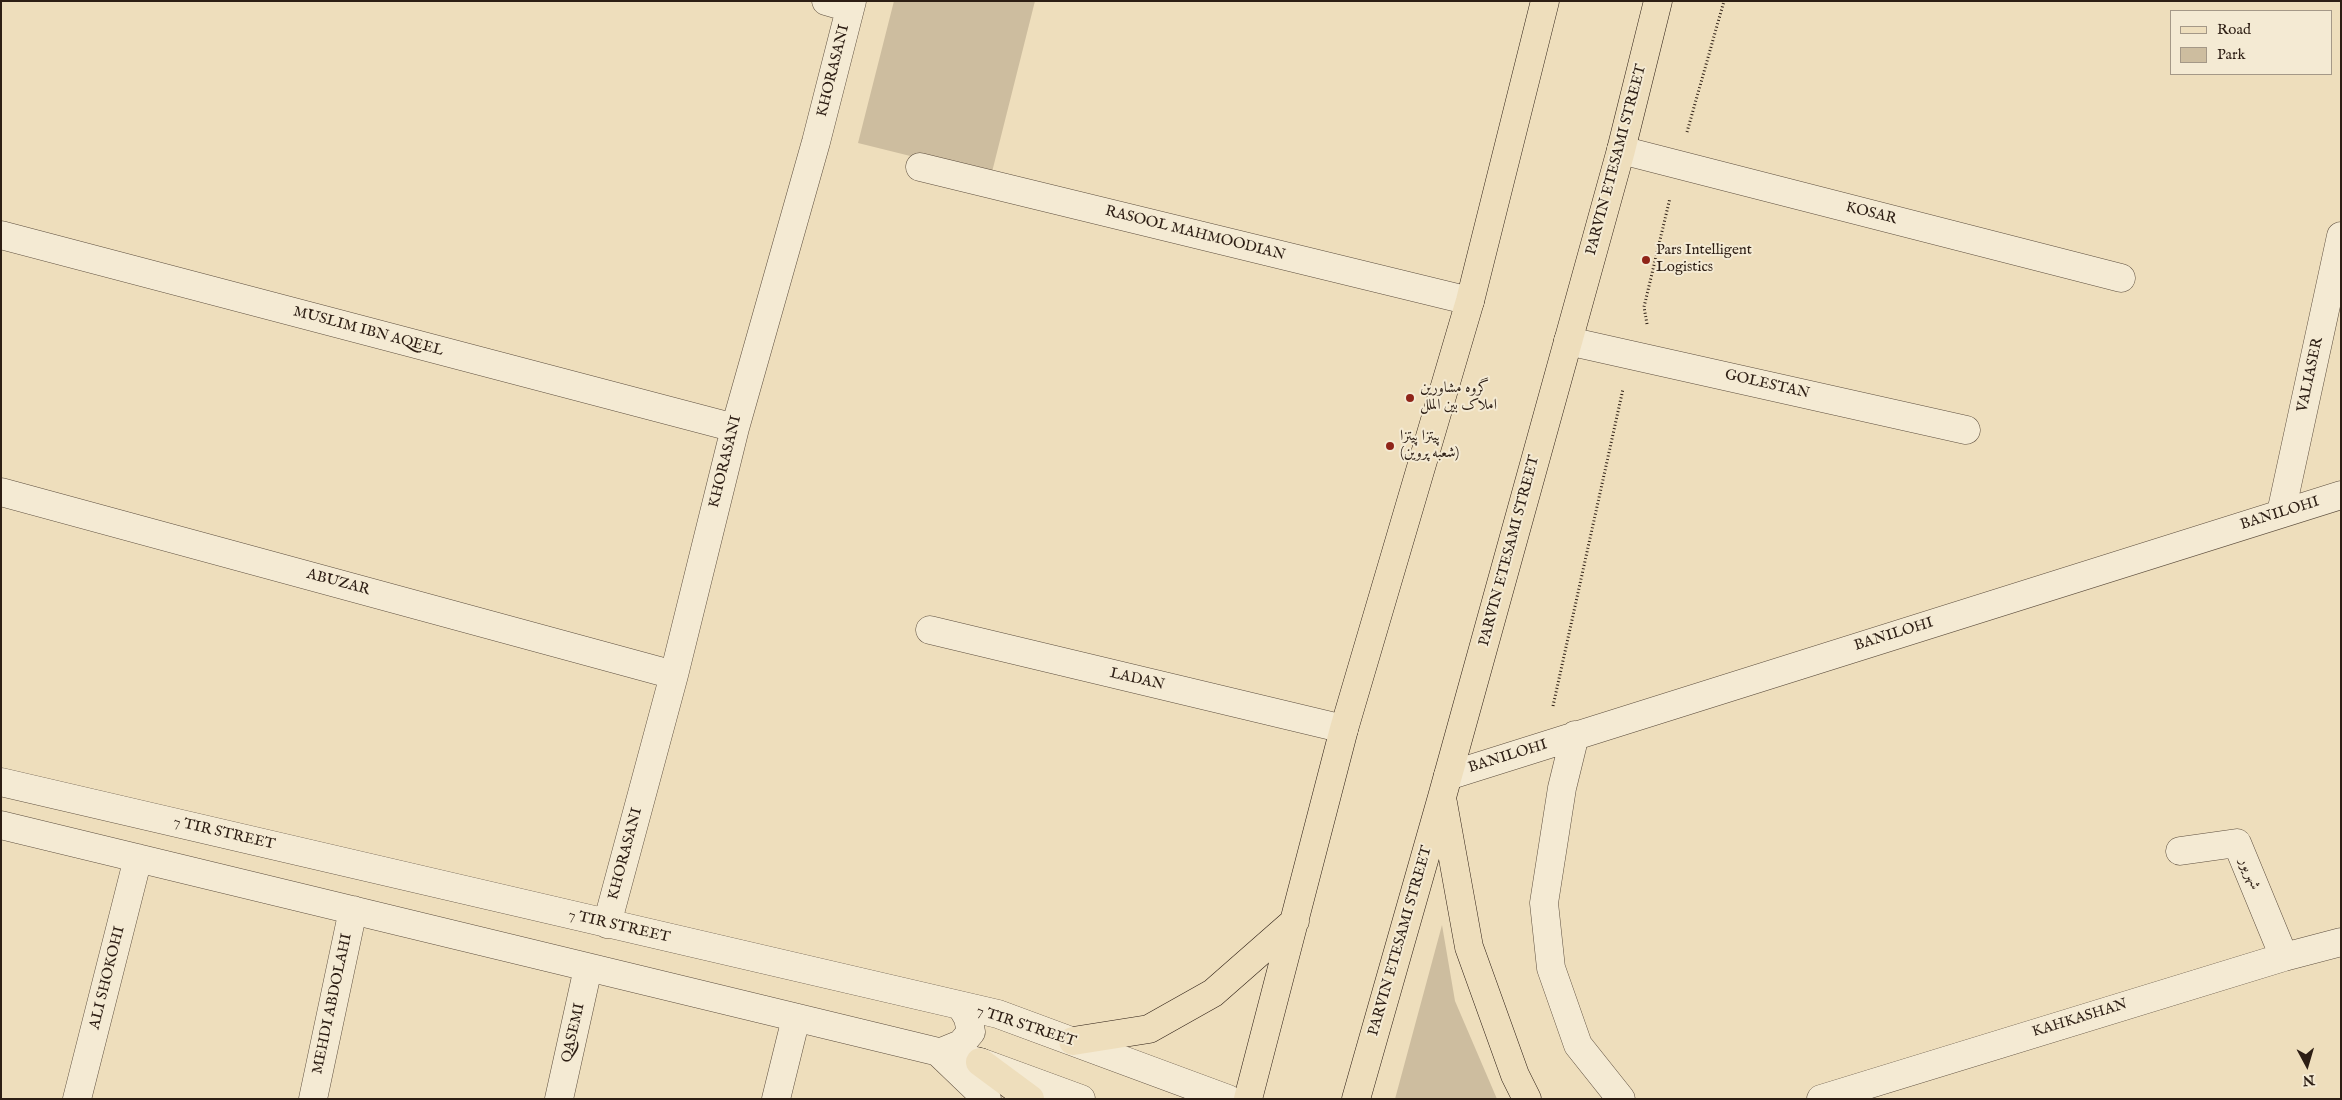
<!DOCTYPE html>
<html>
<head>
<meta charset="utf-8">
<style>
  body { margin:0 }
  #map { position:relative; width:2342px; height:1100px; overflow:hidden; background:#eedebc; font-family:"IM FELL English",serif }
  canvas { display:block }
  .frame { position:absolute; inset:0; border:2px solid #2d1e14; pointer-events:none }
  .legend { position:absolute; left:2170px; top:10px; width:162px; height:65px; box-sizing:border-box; background:#f4ead3; border:1px solid #a49887; margin:0; padding:6px 9px; list-style:none; font-size:15px; color:#2d1e14 }
  .legend li { display:flex; align-items:center; gap:10px; height:25px }
  .legend b { width:25px; border:1px solid #a49887 }
  .north { position:absolute; left:2282px; top:1040px; width:50px; height:50px; -webkit-text-stroke:4px #f4ead3; paint-order:stroke; rotate:174deg; font-size:14px; font-weight:700; line-height:20px; text-align:center; color:#2d1e14 }
  .north::after { content:''; display:block; margin:auto; width:18px; height:22px; background:#2d1e14; clip-path:polygon(50% 0,100% 100%,50% 72%,0 100%) }
</style>
</head>
<body>
<div id="map">
<canvas width="2342" height="1100"></canvas>
<div class="frame"></div>
<ul class="legend">
<li><b style="height:6px;background:#eedebc"></b>Road</li>
<li><b style="height:14px;background:#cdbd9f"></b>Park</li>
</ul>
<div class="north">N</div>
</div>
<script>
const g = document.querySelector('canvas').getContext('2d');
g.lineJoin = 'round';
function fillPath(path, color) {
  g.fillStyle = color;
  g.fill(path, 'evenodd');
}
function shape(rows) {
  const path = new Path2D();
  for (const r of rows) {
    path.moveTo(r[0], r[1]);
    for (let i = 2; i < r.length; i += 2) path.lineTo(r[i], r[i + 1]);
  }
  return path;
}
function trace(path, color, width, dash) {
  g.strokeStyle = color;
  g.lineWidth = width;
  g.lineCap = dash ? 'butt' : 'round';
  g.setLineDash(dash || []);
  g.stroke(path);
}
function label(font, color, halo, rows, align = 'center') {
  g.font = font + ' "IM FELL English",Amiri,serif';
  g.lineWidth = 4;
  g.setLineDash([]);
  g.textBaseline = 'middle';
  g.strokeStyle = halo;
  g.fillStyle = color;
  for (const [text, x, y, turn = 0] of rows) {
    g.save();
    g.translate(x, y);
    g.rotate((+turn || 0) * Math.PI / 180);
    g.textAlign = isNaN(turn) ? turn : align;
    if (halo) g.strokeText(text, 0, 0);
    g.fillText(text, 0, 0);
    g.restore();
  }
}
fillPath(shape([
  [894,1,1035,1,991,176,858,143],
  [1442,925,1455,1001,1497,1099,1395,1099]
]), '#cdbd9f');
const minor = shape([
  [826,1,850,8],
  [1621,150,2121,278],
  [920,167,1470,301],
  [1,235,735,428],
  [1568,341,1966,430],
  [1,492,674,675],
  [2281,513,2341,236],
  [930,630,1344,729],
  [1575,735,1562,788,1544,903,1551,968,1578,1045,1621,1099],
  [1448,776,2341,495],
  [1,782,998,1014,1228,1099],
  [1,825,980,1062,1081,1099],
  [2180,851,2237,843,2284,957],
  [607,924,674,675,735,428,816,142,852,1],
  [961,1006,968,1018,971,1032,961,1044,939,1053,987,1099],
  [77,1099,138,858],
  [313,1099,353,910],
  [559,1099,588,968],
  [776,1099,796,1018],
  [1821,1099,2284,957,2341,942]
]);
const major = shape([
  [1443,803,1469,947,1515,1075,1527,1099],
  [1073,1041,1149,1029,1213,993,1295,921],
  [980,1062,1030,1099],
  [1248,1099,1344,729,1470,301,1545,1],
  [1356,1099,1442,797,1621,150,1658,1]
]);
trace(minor, '#5d4e3e', 29);
trace(major, '#2d1e14', 29);
trace(shape([
  [1687,132,1724,1],
  [1647,324,1644,307,1670,198],
  [1553,706,1623,389]
]), '#2d1e14', 3, [1, 2.5]);
trace(minor, '#f4ead3', 28);
trace(major, '#eedebc', 28);
for (const [x, y, r, color] of [
  [1646,260,5,"#8f2418"],
  [1410,398,5,"#8f2418"],
  [1390,446,5,"#8f2418"]
]) {
  const dot = new Path2D();
  dot.arc(x, y, r, 0, 2 * Math.PI);
  g.fillStyle = color;
  g.fill(dot);
  trace(dot, '#f4ead3', 2);
}
label('15px', '#2d1e14', '#f4ead3', [
  ["KHORASANI",834,71,-76],
  ["PARVIN ETESAMI STREET",1617,160,-75],
  ["KOSAR",1871,214,14],
  ["RASOOL MAHMOODIAN",1195,234,14],
  ["MUSLIM IBN AQEEL",368,332,15],
  ["VALIASER",2311,375,-78],
  ["GOLESTAN",1767,385,13],
  ["KHORASANI",726,462,-76],
  ["BANILOHI",2280,514,-17],
  ["PARVIN ETESAMI STREET",1510,551,-75],
  ["ABUZAR",338,583,15],
  ["BANILOHI",1894,635,-17],
  ["LADAN",1137,680,13],
  ["BANILOHI",1508,757,-17],
  ["7 TIR STREET",224,834,13],
  ["KHORASANI",626,854,-75],
  ["شهریور",2249,874,67],
  ["7 TIR STREET",619,927,13],
  ["PARVIN ETESAMI STREET",1401,941,-74],
  ["ALI SHOKOHI",108,978,-76],
  ["MEHDI ABDOLAHI",333,1004,-78],
  ["KAHKASHAN",2080,1019,-17],
  ["7 TIR STREET",1026,1027,18],
  ["QASEMI",574,1033,-77]
]);
label('15px', '#2d1e14', '#f4ead3', [
  ["Pars Intelligent",1656,251],
  ["Logistics",1656,268],
  ["گروه مشاورین",1420,389],
  ["املاک بین الملل",1420,406],
  ["پیتزا پیتزا",1400,437],
  ["(شعبه پروین)",1400,454]
], 'left');
</script>
</body>
</html>
